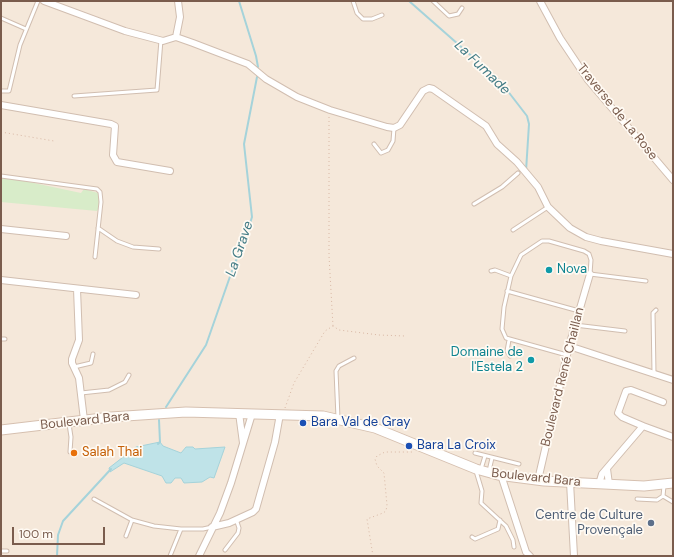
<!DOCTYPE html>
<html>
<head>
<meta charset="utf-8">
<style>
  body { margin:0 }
  #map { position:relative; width:674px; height:557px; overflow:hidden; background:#fdf6ec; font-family:"DM Sans",sans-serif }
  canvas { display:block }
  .frame { position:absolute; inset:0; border:2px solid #7a5c4d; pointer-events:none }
  .scale { position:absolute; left:12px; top:527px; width:93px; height:18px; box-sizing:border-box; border:2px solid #7a5c4d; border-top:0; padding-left:5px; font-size:12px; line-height:14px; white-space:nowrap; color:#7a5c4d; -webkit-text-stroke:3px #fffaf3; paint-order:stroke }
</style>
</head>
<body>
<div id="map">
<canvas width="674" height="557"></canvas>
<div class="frame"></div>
<div class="scale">100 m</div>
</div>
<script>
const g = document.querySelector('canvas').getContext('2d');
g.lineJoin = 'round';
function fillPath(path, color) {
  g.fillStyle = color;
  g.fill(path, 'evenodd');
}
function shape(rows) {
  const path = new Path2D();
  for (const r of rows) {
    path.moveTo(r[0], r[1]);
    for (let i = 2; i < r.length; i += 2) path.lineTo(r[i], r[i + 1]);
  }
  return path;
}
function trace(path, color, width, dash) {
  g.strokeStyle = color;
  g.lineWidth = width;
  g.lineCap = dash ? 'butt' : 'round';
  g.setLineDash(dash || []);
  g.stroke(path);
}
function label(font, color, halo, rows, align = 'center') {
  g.font = font + ' "DM Sans",sans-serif';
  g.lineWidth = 3.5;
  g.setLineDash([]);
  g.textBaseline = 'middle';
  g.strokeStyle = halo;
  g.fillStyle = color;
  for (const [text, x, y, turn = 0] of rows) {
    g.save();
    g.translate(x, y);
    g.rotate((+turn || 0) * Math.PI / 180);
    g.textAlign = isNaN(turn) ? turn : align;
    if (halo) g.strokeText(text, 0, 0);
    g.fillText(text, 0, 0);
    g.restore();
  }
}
fillPath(shape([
  [1,1,673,1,673,556,1,556]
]), '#f5e8da');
fillPath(shape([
  [1,176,81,193,84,189,98,193,100,200,98,209,97,211,1,202]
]), '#d8ecc9');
const water = shape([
  [160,442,163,446,181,453,186,447,193,447,195,449,225,447,214,478,210,477,202,482,184,483,181,478,175,478,171,483,166,483,162,476,124,463,110,472,109,468,136,447,160,442]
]);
fillPath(water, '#bfe3e8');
trace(water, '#a5d3da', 1);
trace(shape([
  [239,1,256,56,258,67],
  [409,1,500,81,527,116,529,124,526,171],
  [166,407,206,345,233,268,245,239,252,217,244,144,257,77],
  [158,444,160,442,159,420],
  [57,556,58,535,63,521,111,469]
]), '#a5d3da', 2);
const lane = shape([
  [353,1,357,13,363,19,372,19,382,15],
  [433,1,449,16,458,14,462,8],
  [1,18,26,29],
  [1,91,9,91,20,45,38,1],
  [74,96,157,90,161,40],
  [374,144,381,153,388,150,393,141,394,128],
  [1,176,97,189,100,192,101,202,95,257],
  [474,204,502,187,518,173],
  [98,228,117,241,133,247,159,249],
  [513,230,548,207],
  [491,271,495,270,511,276,504,307,502,329,506,338,567,355],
  [511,276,521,255,542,241,549,241,584,251,589,254,591,260,590,274,646,281],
  [507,291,579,311],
  [575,325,625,331],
  [1,339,5,339],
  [509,340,507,351,510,356],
  [74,367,91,363,93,354],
  [654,373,653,313,656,310],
  [81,393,109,390,125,382,129,375],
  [338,418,336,371,339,366,354,358],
  [69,424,71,437,70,452],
  [475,453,519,464],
  [481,469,485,456],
  [476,471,482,491,481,503,506,526,513,540,514,547],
  [489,471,492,458],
  [663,496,673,502],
  [94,499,132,520,154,526,181,529,203,529,212,527],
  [637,499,657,500,663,496,664,486],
  [126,536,132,520],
  [472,537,475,539,498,529,500,520],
  [225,550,238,533,239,528,236,519],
  [1,551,7,551],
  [170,556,181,529]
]);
const street = shape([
  [44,1,125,31,163,41,176,37,193,43,248,64,266,79,297,97,330,110,387,127,394,128,400,125,423,91,429,88,433,89,486,126,497,144,517,162,538,187,548,207,570,228,586,237,601,241,673,254],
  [540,1,560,38,588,80,673,180],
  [176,37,180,17,178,1],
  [1,105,111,124,115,126,113,155,117,162,170,171],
  [1,229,66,236],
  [1,280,136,295],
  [77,289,79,340,72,359,72,363,79,378,84,420],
  [569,346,673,380],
  [239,413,243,443],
  [643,426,622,417,618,413,626,391,631,390,663,402],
  [607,469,609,484],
  [501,475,526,552,530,556],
  [538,480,569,346,590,274],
  [570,482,574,556],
  [599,484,602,474,643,426,673,437],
  [212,527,229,523,253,512,256,509,275,442,280,414],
  [199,556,220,513,231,483,252,414]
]);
const secondary = shape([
  [1,430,111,417,186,412,323,416,375,428,476,469,498,475,544,481,644,486,673,483]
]);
trace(lane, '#d1beb0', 5);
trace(street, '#d1beb0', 8);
trace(secondary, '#d6c0b0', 11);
trace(shape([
  [329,117,329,256,333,326],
  [1,132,54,141],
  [285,408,294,383,325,331,333,326,339,330,379,335,405,336],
  [373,556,367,519,383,513,386,511,387,505,384,473,377,466,375,459,377,456,385,452,412,452]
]), '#d9b8a5', 1, [1, 3]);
trace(lane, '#fff', 3);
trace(street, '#fff', 6);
trace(secondary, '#fff', 9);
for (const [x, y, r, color] of [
  [549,270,4,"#0f9aa8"],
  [531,360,4,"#0f9aa8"],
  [303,423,4,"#1a4fb4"],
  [409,446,4,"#1a4fb4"],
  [74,453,4,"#e8710a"],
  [651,523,4,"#5c6f8a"]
]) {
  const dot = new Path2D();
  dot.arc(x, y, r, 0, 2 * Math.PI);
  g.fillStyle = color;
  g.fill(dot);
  trace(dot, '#fffaf3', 1.5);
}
label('13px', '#7a5c4d', '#fffaf3', [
  ["Traverse de La Rose",617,112,51],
  ["Boulevard René Chaillan",563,377,-76],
  ["Boulevard Bara",85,421,-6],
  ["Boulevard Bara",536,478,6]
]);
label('13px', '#0d838f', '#fffaf3', [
  ["Nova",557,270],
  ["Domaine de",523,353,"right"],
  ["l'Estela 2",523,368,"right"]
], 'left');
label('13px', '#164399', '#fffaf3', [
  ["Bara Val de Gray",311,423],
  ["Bara La Croix",417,446]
], 'left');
label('13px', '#c56008', '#fffaf3', [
  ["Salah Thai",82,453]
], 'left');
label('13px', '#4e5e75', '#fffaf3', [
  ["Centre de Culture",643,516],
  ["Provençale",643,531]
], 'right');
label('italic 14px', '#437c86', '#fffaf3', [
  ["La Fumade",482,68,44],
  ["La Grave",240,249,-71]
]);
</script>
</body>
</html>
